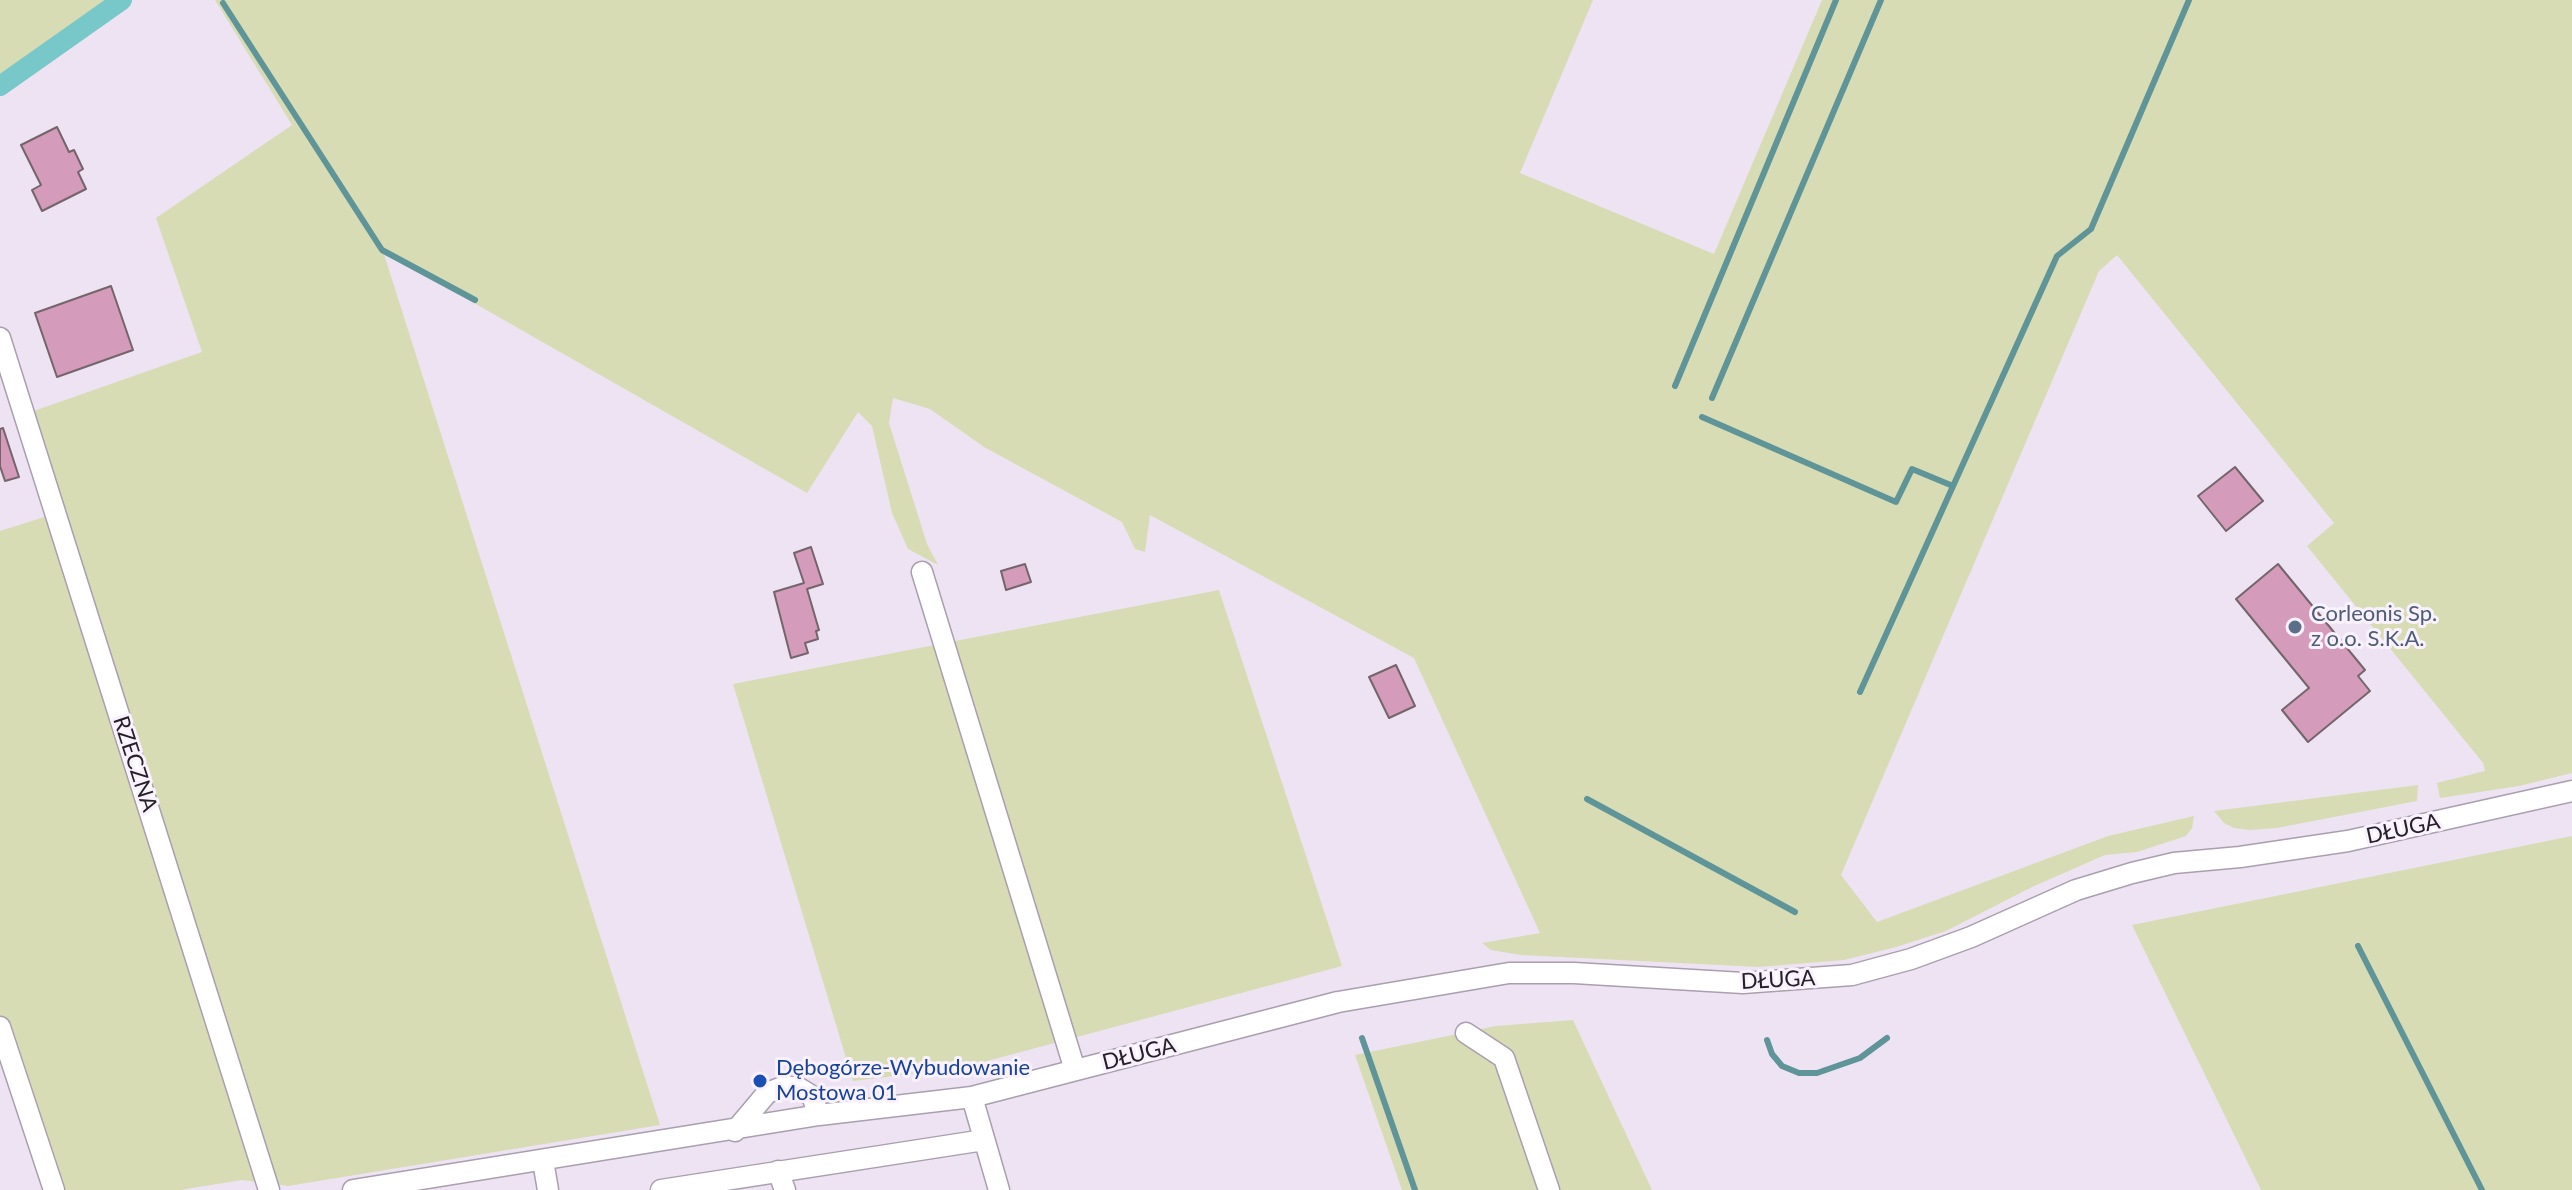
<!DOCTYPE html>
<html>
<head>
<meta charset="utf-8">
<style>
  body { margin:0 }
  canvas { display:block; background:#eee3f3 }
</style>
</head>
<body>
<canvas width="2572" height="1190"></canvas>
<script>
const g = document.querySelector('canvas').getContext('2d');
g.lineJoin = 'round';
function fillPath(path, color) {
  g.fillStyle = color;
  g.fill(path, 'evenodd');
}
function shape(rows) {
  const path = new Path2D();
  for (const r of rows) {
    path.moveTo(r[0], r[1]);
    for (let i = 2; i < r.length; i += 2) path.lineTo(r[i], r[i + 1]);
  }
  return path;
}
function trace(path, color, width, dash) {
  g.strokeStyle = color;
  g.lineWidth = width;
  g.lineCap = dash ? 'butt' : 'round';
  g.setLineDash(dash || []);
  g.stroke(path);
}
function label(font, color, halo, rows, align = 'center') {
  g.font = font + ' Lato,sans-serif';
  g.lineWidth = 6;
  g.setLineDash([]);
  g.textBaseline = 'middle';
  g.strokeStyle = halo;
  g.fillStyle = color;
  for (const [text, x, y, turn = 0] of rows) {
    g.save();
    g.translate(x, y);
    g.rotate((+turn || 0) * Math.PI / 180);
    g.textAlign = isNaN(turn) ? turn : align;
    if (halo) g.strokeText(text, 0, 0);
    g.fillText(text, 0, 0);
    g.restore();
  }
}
fillPath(shape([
  [0,0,113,0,0,81],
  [215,0,1593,0,1520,173,1714,254,1822,0,2572,0,2572,773,2519,786,2440,798,2437,783,2485,771,2483,763,2307,546,2334,523,2117,255,2099,271,1841,875,1877,922,2108,836,2194,816,2192,828,2186,836,2137,852,2105,855,2032,887,1946,931,1896,947,1844,960,1759,967,1521,955,1491,950,1482,943,1540,933,1414,658,1150,515,1145,552,1135,549,1122,522,984,447,930,409,893,398,889,423,927,544,938,565,908,549,892,513,872,426,858,412,807,493,383,251,660,1125,288,1186,242,1180,180,1190,47,1190,0,1047,0,531,60,512,28,413,202,352,156,218,292,125],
  [1219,590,1342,966,961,1068,853,1081,733,684],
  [2418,785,2417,801,2277,828,2250,830,2234,828,2224,823,2214,811],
  [2572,836,2572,1190,2261,1190,2132,925],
  [1573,1020,1652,1190,1402,1190,1355,1055,1496,1026]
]), '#d7dcb5');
trace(shape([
  [223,3,382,250,475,300],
  [1675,386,1836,0],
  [1712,398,1881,0],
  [1702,417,1896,502,1912,469,1953,486],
  [1860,692,2057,256,2091,229,2189,0],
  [1587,799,1795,912],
  [2358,946,2482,1190],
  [1362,1038,1415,1190],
  [1767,1040,1772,1054,1782,1066,1799,1073,1817,1073,1860,1058,1887,1038]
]), '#5f9598', 6);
trace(shape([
  [0,86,122,0]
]), '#78c7c9', 20);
const building = shape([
  [57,127,69,152,74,150,83,169,78,172,86,189,42,211,32,190,41,185,21,145,57,127],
  [111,286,133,350,57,377,35,313,111,286],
  [3,428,19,477,5,481,0,466,0,429,3,428],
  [2235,467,2263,501,2226,531,2198,496,2235,467],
  [811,547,823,584,807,589,819,630,816,631,818,639,805,643,808,653,791,658,774,592,804,583,794,553,811,547],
  [1025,564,1031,582,1006,590,1001,571,1025,564],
  [2278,564,2365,670,2358,676,2370,691,2308,742,2282,710,2309,688,2236,599,2278,564],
  [1396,665,1415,706,1389,718,1369,677,1396,665]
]);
fillPath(building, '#d49cba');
trace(building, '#74646c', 2);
const minor = shape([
  [0,338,269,1190],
  [922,572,1075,1070],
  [0,1027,54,1190],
  [1466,1033,1504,1058,1549,1190],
  [972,1097,999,1190],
  [735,1131,767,1093,785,1086,799,1088,812,1096,819,1115],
  [543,1161,548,1190],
  [778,1171,785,1190],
  [353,1190,819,1115,972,1097,1338,1002,1509,973,1574,973,1743,983,1852,975,1911,959,1971,937,2076,890,2132,873,2174,863,2240,857,2348,841,2572,791],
  [661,1190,984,1140]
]);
trace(minor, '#aa9fae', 23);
trace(minor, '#fff', 20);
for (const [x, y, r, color] of [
  [2295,627,8,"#5c6f8a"],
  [760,1081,8,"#1a4fb4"]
]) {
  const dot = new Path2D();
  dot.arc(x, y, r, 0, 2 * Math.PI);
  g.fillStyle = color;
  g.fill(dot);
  trace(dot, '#faf1fe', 3);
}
label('22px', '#4e5e75', '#faf1fe', [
  ["Corleonis Sp.",2311,614],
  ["z o.o. S.K.A.",2311,639]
], 'left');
label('22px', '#252127', '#faf1fe', [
  ["RZECZNA",135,764,72],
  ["DŁUGA",2403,829,-12],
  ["DŁUGA",1778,980,-3],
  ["DŁUGA",1139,1054,-14]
]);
label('22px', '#164399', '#faf1fe', [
  ["Dębogórze-Wybudowanie",776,1068],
  ["Mostowa 01",776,1093]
], 'left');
</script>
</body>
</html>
